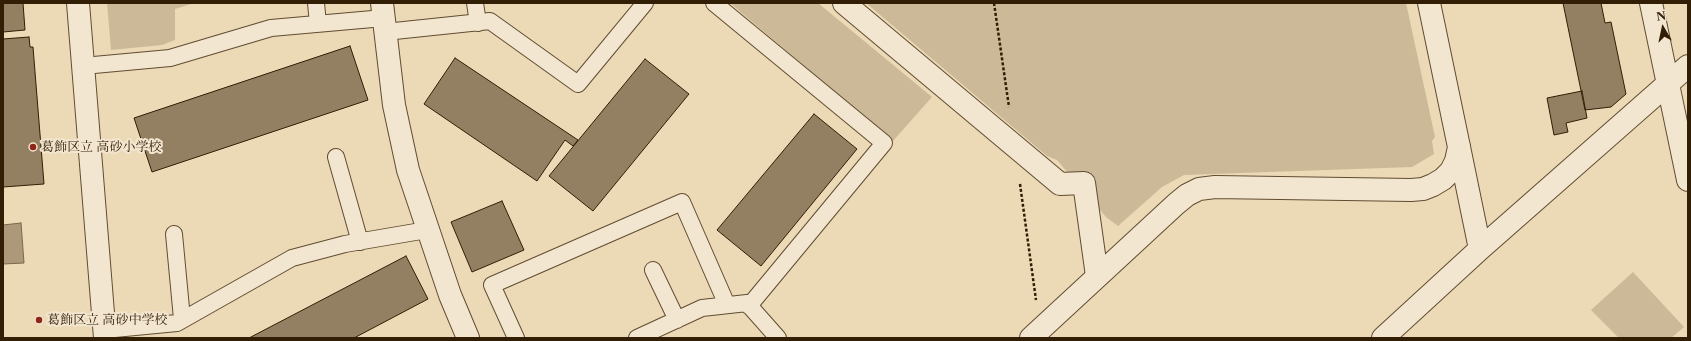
<!DOCTYPE html>
<html>
<head>
<meta charset="utf-8">
<style>
  body { margin:0 }
  #map { position:relative; width:1691px; height:341px; overflow:hidden; background:#ecd9b6; font-family:"Libre Caslon Text",serif }
  canvas { display:block }
  .frame { position:absolute; inset:0; border:4px solid #321d05; pointer-events:none }
  .north { position:absolute; left:1643px; top:8px; width:40px; height:40px; -webkit-text-stroke:3px #f3e6d0; paint-order:stroke; rotate:351deg; font-size:11px; font-weight:700; line-height:16px; text-align:center; color:#321d05 }
  .north::after { content:''; display:block; margin:auto; width:14px; height:18px; background:#321d05; clip-path:polygon(50% 0,100% 100%,50% 72%,0 100%) }
</style>
</head>
<body>
<div id="map">
<canvas width="1691" height="341"></canvas>
<div class="frame"></div>
<div class="north">N</div>
</div>
<script>
const g = document.querySelector('canvas').getContext('2d');
g.lineJoin = 'round';
function fillPath(path, color) {
  g.fillStyle = color;
  g.fill(path, 'evenodd');
}
function shape(rows) {
  const path = new Path2D();
  for (const r of rows) {
    path.moveTo(r[0], r[1]);
    for (let i = 2; i < r.length; i += 2) path.lineTo(r[i], r[i + 1]);
  }
  return path;
}
function trace(path, color, width, dash) {
  g.strokeStyle = color;
  g.lineWidth = width;
  g.lineCap = dash ? 'butt' : 'round';
  g.setLineDash(dash || []);
  g.stroke(path);
}
function label(font, color, halo, rows, align = 'center') {
  g.font = font + ' "Libre Caslon Text","Noto Serif JP",serif';
  g.lineWidth = 4;
  g.setLineDash([]);
  g.textBaseline = 'middle';
  g.strokeStyle = halo;
  g.fillStyle = color;
  for (const [text, x, y, turn = 0] of rows) {
    g.save();
    g.translate(x, y);
    g.rotate((+turn || 0) * Math.PI / 180);
    g.textAlign = isNaN(turn) ? turn : align;
    if (halo) g.strokeText(text, 0, 0);
    g.fillText(text, 0, 0);
    g.restore();
  }
}
fillPath(shape([
  [107,3,194,3,175,9,175,40,162,45,111,50],
  [730,3,818,3,932,97,893,141],
  [866,3,1406,3,1435,137,1432,141,1434,154,1412,167,1184,175,1162,187,1118,226,1106,217,1057,160,1047,156],
  [1633,272,1684,327,1671,338,1619,338,1591,310]
]), '#ccb998');
const water = shape([
  [21,223,24,263,3,264,3,225,21,223]
]);
fillPath(water, '#ad997a');
trace(water, '#7c674b', 1);
const building = shape([
  [3,3,23,3,25,30,3,32,3,3],
  [1563,3,1601,3,1605,23,1611,22,1626,94,1611,107,1585,110,1563,3],
  [29,37,30,47,33,47,44,184,3,187,3,39,29,37],
  [350,46,368,100,152,172,134,118,350,46],
  [455,58,578,140,573,146,565,140,537,181,424,104,455,58],
  [645,59,689,94,593,211,549,176,645,59],
  [1582,91,1587,118,1566,123,1568,132,1554,135,1547,98,1582,91],
  [814,114,857,149,761,266,717,230,814,114],
  [502,201,524,250,472,272,451,222,502,201],
  [406,256,428,299,354,338,249,338,406,256]
]);
fillPath(building, '#937f61');
trace(building, '#321d05', 1);
const service = shape([
  [316,3,318,24],
  [475,3,478,23],
  [714,3,884,143,749,306],
  [385,32,490,21,578,84,645,3],
  [83,66,170,58,271,28,384,18],
  [336,157,360,242],
  [174,234,182,319],
  [653,270,677,320],
  [104,330,177,323,292,258,345,244,427,230],
  [516,338,492,285,682,202,727,305],
  [637,338,702,308,747,303,778,338]
]);
const minor = shape([
  [382,3,394,105,408,170,450,295,468,338],
  [844,3,1060,184,1084,183,1097,276],
  [1651,3,1688,180],
  [1459,147,1480,249],
  [1383,338,1480,249,1688,66]
]);
const tertiary = shape([
  [78,3,105,338],
  [1031,338,1176,204,1187,195,1199,189,1215,187,1411,190,1423,189,1433,185,1443,179,1451,171,1456,161,1459,147,1429,3]
]);
trace(service, '#604c31', 18);
trace(minor, '#604c31', 24);
trace(tertiary, '#604c31', 24);
trace(shape([
  [994,3,1009,107],
  [1020,184,1036,300]
]), '#321d05', 2.5, [3, 2]);
trace(service, '#f3e6d0', 16);
trace(minor, '#f3e6d0', 22);
trace(tertiary, '#f3e6d0', 22);
for (const [x, y, r, color] of [
  [33,147,4,"#8f2418"],
  [39,320,4,"#8f2418"]
]) {
  const dot = new Path2D();
  dot.arc(x, y, r, 0, 2 * Math.PI);
  g.fillStyle = color;
  g.fill(dot);
  trace(dot, '#f3e6d0', 1.5);
}
label('13px', '#321d05', '#f3e6d0', [
  ["葛飾区立 高砂小学校",41,147],
  ["葛飾区立 高砂中学校",47,320]
], 'left');
</script>
</body>
</html>
